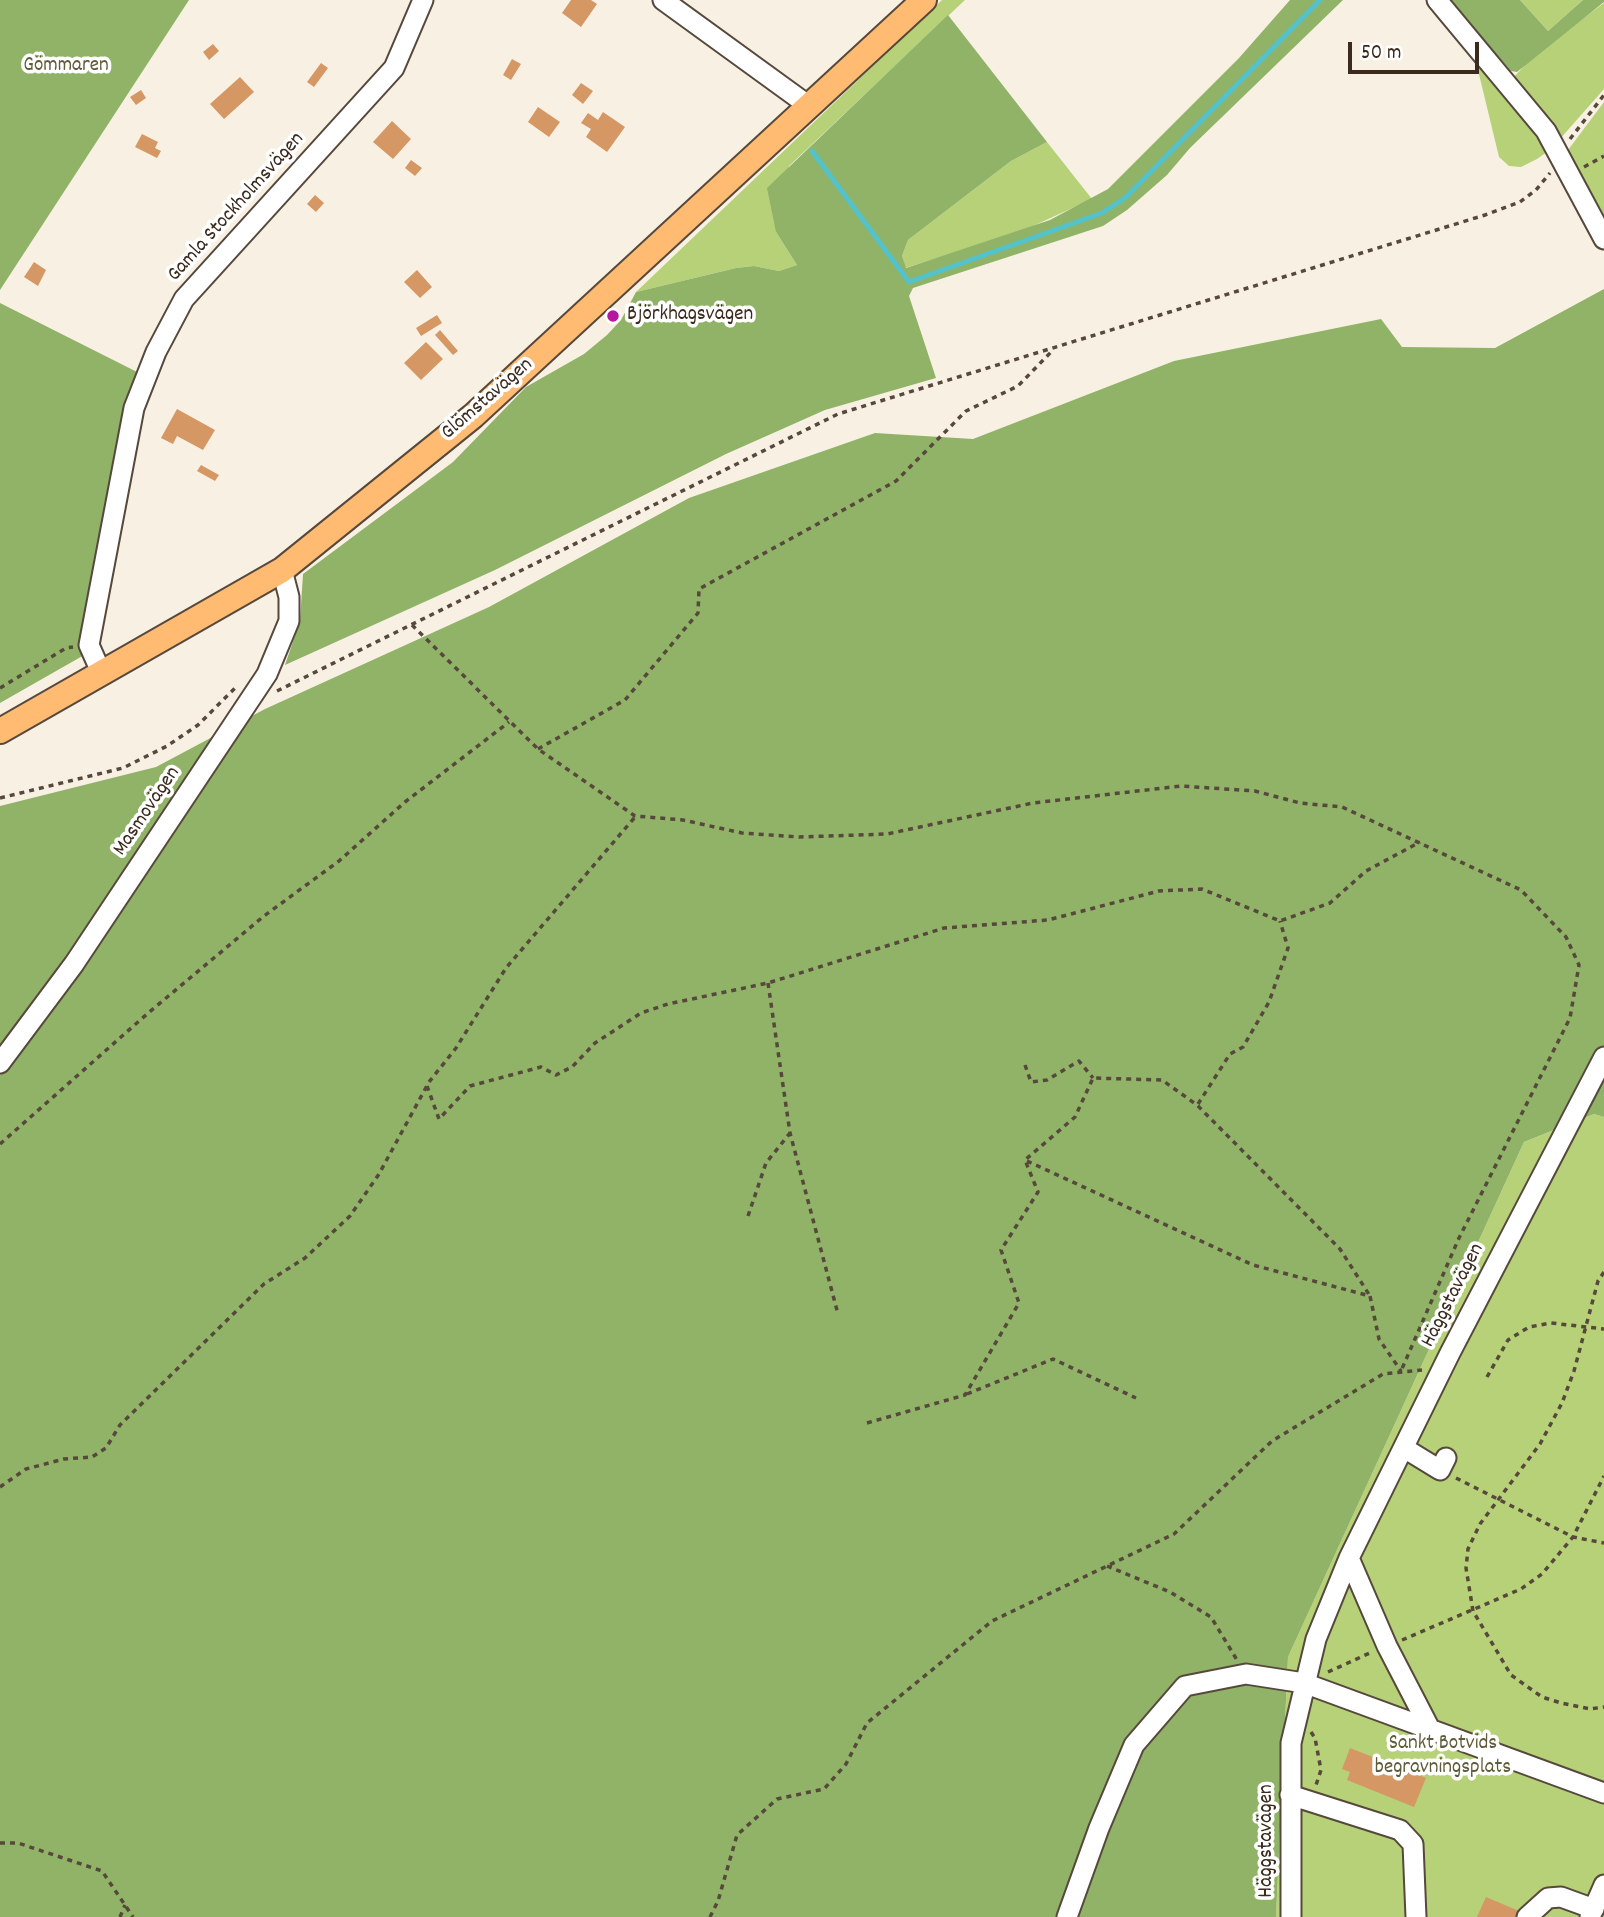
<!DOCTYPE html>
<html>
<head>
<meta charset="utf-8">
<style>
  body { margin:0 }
  #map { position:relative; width:1604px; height:1917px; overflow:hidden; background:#f8f1e3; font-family:Dekko,sans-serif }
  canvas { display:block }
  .scale { position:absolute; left:1348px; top:42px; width:131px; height:32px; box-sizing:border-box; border:4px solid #3b2a1e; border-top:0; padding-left:9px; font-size:21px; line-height:24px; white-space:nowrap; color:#3b2a1e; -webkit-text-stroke:5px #fff; paint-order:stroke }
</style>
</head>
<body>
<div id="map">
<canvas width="1604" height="1917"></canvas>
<div class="scale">50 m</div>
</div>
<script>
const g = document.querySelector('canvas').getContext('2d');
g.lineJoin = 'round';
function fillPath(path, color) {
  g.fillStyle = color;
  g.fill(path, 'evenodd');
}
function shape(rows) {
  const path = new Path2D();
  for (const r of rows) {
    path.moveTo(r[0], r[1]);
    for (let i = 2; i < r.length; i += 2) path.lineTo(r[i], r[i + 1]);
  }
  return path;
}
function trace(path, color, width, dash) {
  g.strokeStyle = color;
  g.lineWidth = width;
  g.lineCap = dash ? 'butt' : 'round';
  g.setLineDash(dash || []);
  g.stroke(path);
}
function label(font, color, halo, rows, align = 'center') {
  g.font = font + ' Dekko,sans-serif';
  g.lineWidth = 7;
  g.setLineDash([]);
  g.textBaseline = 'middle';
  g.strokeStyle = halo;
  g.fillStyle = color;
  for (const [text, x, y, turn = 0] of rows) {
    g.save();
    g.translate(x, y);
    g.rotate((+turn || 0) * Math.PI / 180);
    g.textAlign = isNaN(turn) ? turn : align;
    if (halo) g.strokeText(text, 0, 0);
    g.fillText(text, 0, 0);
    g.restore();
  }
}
fillPath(shape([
  [942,0,965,0,789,166,776,232,797,265,779,271,754,266,736,268,636,292],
  [1520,0,1583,0,1548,31],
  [1604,3,1604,89,1560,139,1537,103,1514,77,1534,55],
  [1477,66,1506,96,1547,152,1537,159,1521,167,1509,166,1499,157],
  [1604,102,1604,215,1568,150],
  [1047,142,1092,199,1020,232,905,268,902,256,908,240,1011,161],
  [1594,1114,1604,1117,1604,1917,1276,1917,1288,1657,1524,1142]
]), '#b6d178');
fillPath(shape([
  [0,0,189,0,0,290],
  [1290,0,1343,0,1190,148,1167,175,1127,210,1103,226,913,288,909,296,936,378,825,410,726,454,495,570,285,665,300,621,303,574,453,462,526,387,584,354,607,335,621,320,636,292,736,268,754,266,779,271,797,265,776,232,767,188,948,15,1047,142,1011,161,908,240,902,256,906,268,1050,220,1108,189,1239,58],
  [1449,0,1520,0,1548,31,1583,0,1604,0,1604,2,1517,72,1511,71],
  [1604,289,1604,1117,1594,1114,1524,1142,1288,1657,1276,1917,0,1917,0,806,156,767,265,709,489,607,689,498,875,433,973,439,1174,361,1381,319,1402,347,1495,348],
  [0,303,151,379,141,409,99,630,100,646,0,703]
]), '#90b368');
trace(shape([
  [812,151,909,282,1102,213,1125,198,1320,0]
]), '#54c2cb', 5);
fillPath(shape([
  [571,0,591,0,597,4,581,27,562,13],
  [213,44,219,51,209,60,203,52],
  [512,59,521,64,511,80,503,75],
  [321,63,328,68,314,87,307,82],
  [240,77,254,92,224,119,210,104],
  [581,83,593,91,583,104,572,95],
  [141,90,146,98,136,105,130,97],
  [538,107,560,122,549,137,528,122],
  [603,112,625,127,607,152,586,137,591,129,581,123,588,113,598,120],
  [392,121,411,139,393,159,373,142],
  [142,134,158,142,155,148,161,151,157,158,135,147],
  [411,160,422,168,415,176,405,168],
  [315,195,324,203,316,212,307,204],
  [34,262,46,270,38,286,24,277],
  [417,270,432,287,420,298,404,282],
  [437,315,442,323,421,336,416,328],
  [440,330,458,351,453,355,435,335],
  [426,342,443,359,421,380,404,363],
  [177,409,215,430,203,450,177,436,173,444,161,438],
  [201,465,219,475,215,481,197,471],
  [1350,1748,1426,1778,1414,1807,1347,1780,1350,1772,1342,1769],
  [1486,1897,1519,1911,1517,1917,1477,1917]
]), '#d59764');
const minor = shape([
  [663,0,809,106],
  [1437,0,1546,131,1604,239],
  [101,672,89,645,134,408,156,352,184,299,394,68,423,0],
  [0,1063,74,964,267,674,289,621,289,597,282,570],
  [1404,1448,1440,1470,1446,1458],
  [1349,1558,1387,1646,1429,1727],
  [1290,1795,1400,1830,1413,1844,1416,1917],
  [1067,1917,1099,1828,1134,1745,1185,1686,1246,1674,1304,1683,1604,1793],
  [1291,1917,1291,1743,1316,1639,1349,1558,1450,1353,1604,1057],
  [1527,1917,1548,1898,1561,1897,1594,1909],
  [1590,1917,1604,1885]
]);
const major = shape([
  [0,731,282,570,473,416,924,0]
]);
trace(minor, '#57483c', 23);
trace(major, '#57483c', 28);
trace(shape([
  [1570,139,1604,95],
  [1584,167,1604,156],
  [412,625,538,749,635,816,683,820,742,833,799,837,887,834,1033,803,1181,786,1255,791,1300,803,1342,807,1521,890,1566,937,1579,965,1570,1018,1459,1238,1401,1371],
  [0,688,66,648,73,647],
  [277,691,838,414,1485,215,1520,202,1536,190,1550,173],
  [538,749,625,700,698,613,699,589,896,481,966,411,1018,386,1052,351],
  [0,798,123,768,167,746,198,725,236,687],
  [768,983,790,1133,838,1314],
  [1025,1065,1031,1082,1047,1080,1079,1061,1093,1078],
  [427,1086,439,1119,470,1086,541,1067,556,1075,572,1067,595,1043,641,1013,668,1004,768,983,944,928,1048,920,1159,891,1202,889,1280,921,1330,903,1366,871,1420,842],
  [1198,1104,1230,1054,1243,1047,1269,1002,1288,948,1280,921],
  [0,1144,147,1014,264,916,339,861,405,802,509,722],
  [1027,1161,1253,1265,1370,1296,1379,1339,1401,1371],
  [748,1216,766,1163,790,1133],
  [1604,1272,1598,1281,1574,1371,1562,1403,1540,1444,1480,1524,1468,1549,1466,1568,1473,1611,1511,1675,1542,1697,1561,1703,1590,1709,1604,1707],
  [1487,1377,1508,1340,1529,1327,1551,1323,1604,1329],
  [967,1394,1053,1359,1136,1398],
  [867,1423,965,1395,1019,1303,1001,1250,1038,1192,1025,1160,1075,1117,1093,1078,1162,1080,1197,1105,1340,1249,1370,1296],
  [1456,1478,1573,1537,1604,1543],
  [0,1487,26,1469,64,1459,92,1457,106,1448,120,1425,264,1284,305,1258,350,1216,379,1174,429,1082,456,1048,506,968,635,817],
  [1107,1566,1170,1592,1211,1617,1237,1660],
  [1402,1640,1521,1589,1542,1574,1573,1537,1604,1476],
  [1328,1672,1372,1652],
  [1311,1732,1315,1738,1321,1770,1316,1785],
  [0,1843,18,1843,102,1871,133,1917],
  [120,1917,125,1905],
  [710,1917,718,1901,737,1835,777,1799,824,1789,846,1764,867,1723,992,1621,1174,1534,1272,1441,1383,1374,1422,1370]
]), '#57483c', 3.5, [5, 5]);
trace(minor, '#fff', 19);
trace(major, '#febb71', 24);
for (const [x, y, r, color] of [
  [613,316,7,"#b5179e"]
]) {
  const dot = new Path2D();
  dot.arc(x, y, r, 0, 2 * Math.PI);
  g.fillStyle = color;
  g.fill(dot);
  trace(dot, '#fff', 2.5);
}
label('21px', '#605c39', '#fff', [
  ["Gömmaren",66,67],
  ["Sankt Botvids",1443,1745],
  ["begravningsplats",1443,1769]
]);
label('21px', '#3b2a1e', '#fff', [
  ["Gamla Stockholmsvägen",237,208,-48],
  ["Glömstavägen",488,400,-41],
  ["Masmovägen",148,812,-56],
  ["Häggstavägen",1454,1296,-63],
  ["Häggstavägen",1268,1841,-90]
]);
label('21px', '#3b2a1e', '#fff', [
  ["Björkhagsvägen",627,316]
], 'left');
</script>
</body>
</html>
